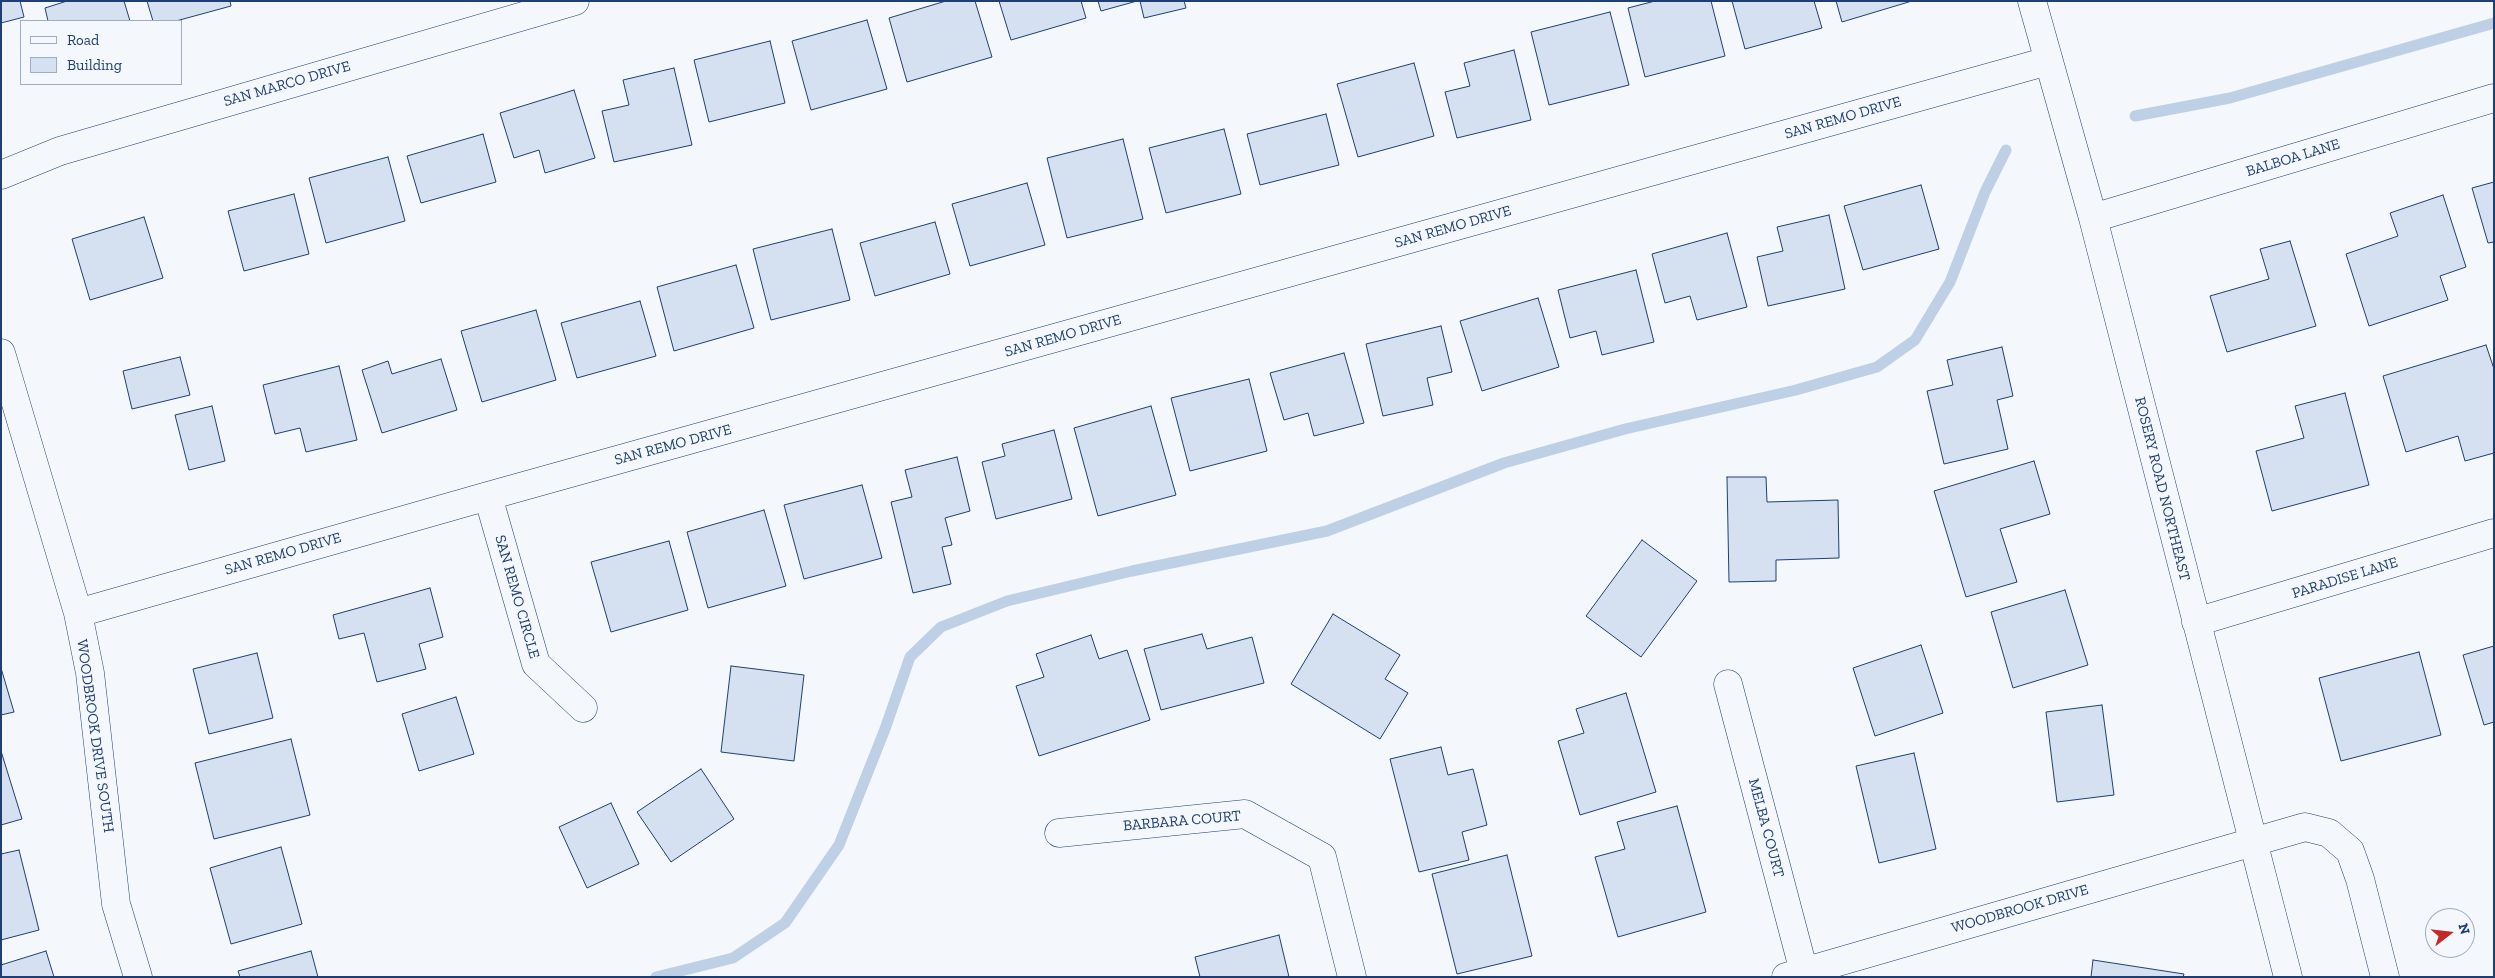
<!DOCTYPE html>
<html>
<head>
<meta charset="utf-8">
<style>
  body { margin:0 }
  #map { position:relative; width:2495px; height:978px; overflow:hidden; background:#f4f7fb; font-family:"Zilla Slab",serif }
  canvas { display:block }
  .frame { position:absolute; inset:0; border:2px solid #1d3f73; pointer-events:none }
  .legend { position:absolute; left:20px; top:20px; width:162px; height:65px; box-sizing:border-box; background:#f4f7fb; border:1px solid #9eadc5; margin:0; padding:6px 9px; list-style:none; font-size:15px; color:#1d3f73 }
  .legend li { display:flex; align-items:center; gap:10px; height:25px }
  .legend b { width:25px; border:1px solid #9eadc5 }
  .north { position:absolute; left:2425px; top:908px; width:50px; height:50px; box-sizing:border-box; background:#f4f7fb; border:1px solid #9eadc5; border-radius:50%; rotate:74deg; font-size:14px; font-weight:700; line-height:20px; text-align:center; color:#1d3f73 }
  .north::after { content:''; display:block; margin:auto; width:18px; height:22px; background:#c62828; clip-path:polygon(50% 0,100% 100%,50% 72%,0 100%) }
</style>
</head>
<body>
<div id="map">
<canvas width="2495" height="978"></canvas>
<div class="frame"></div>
<ul class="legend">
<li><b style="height:6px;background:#f4f7fb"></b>Road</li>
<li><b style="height:14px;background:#d5e0f0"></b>Building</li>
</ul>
<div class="north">N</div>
</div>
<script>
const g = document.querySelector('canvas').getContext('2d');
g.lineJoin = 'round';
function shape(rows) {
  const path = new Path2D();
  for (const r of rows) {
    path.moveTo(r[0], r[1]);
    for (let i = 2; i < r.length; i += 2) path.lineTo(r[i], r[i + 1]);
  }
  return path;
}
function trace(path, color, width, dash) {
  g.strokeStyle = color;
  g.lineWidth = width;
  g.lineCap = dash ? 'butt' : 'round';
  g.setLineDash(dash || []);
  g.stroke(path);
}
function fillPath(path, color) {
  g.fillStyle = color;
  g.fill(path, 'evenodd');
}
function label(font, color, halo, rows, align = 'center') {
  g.font = font + ' "Zilla Slab",serif';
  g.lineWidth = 4;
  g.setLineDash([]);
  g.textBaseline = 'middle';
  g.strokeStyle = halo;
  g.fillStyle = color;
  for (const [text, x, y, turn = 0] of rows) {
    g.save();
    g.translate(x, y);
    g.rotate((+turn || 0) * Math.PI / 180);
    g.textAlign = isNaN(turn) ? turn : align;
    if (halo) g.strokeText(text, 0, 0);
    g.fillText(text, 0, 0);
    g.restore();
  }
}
trace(shape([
  [2135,116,2230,98,2494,23],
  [656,977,733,958,785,923,839,845,885,729,910,657,941,627,1007,601,1132,571,1327,531,1504,463,1625,429,1796,390,1877,367,1915,340,1950,282,1985,192,2006,150]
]), '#bed0e5', 11);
const building = shape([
  [1,1,20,1,24,17,1,23,1,1],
  [67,1,124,1,130,21,48,21,45,8,67,1],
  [147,1,230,1,231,6,176,21,153,21,147,1],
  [946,1,975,1,992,57,907,82,889,18,946,1],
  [999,1,1081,1,1086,18,1011,40,999,1],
  [1098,1,1137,1,1101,11,1098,1],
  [1140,1,1184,1,1186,8,1144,18,1140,1],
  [1655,1,1711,1,1725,56,1645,77,1628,8,1655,1],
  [1732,1,1814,1,1822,28,1745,49,1732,1],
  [1836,1,1912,1,1842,22,1836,1],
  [1610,12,1629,85,1549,105,1531,32,1610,12],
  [867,20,887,89,811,110,792,41,867,20],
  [770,41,785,103,709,122,694,60,770,41],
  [1514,50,1531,120,1457,138,1445,92,1470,86,1464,63,1514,50],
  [1414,63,1434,136,1358,157,1337,84,1414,63],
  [674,68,692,145,614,162,602,111,629,105,623,80,674,68],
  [574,90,595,158,545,173,539,150,514,158,500,113,574,90],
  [1326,114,1339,165,1260,185,1247,134,1326,114],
  [1224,129,1241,194,1166,213,1149,148,1224,129],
  [483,134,496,182,421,203,407,156,483,134],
  [1123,139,1143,219,1067,238,1047,158,1123,139],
  [388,157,405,221,326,243,309,178,388,157],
  [2494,182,2494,242,2488,243,2472,188,2494,182],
  [1027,183,1045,245,970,266,952,204,1027,183],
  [1921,185,1939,249,1863,270,1844,206,1921,185],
  [294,194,309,254,244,271,228,211,294,194],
  [2443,195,2466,267,2440,276,2448,300,2369,326,2346,254,2398,236,2390,213,2443,195],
  [1829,215,1845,289,1768,306,1757,257,1783,251,1777,227,1829,215],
  [144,217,163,278,90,300,72,239,144,217],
  [935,222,950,274,875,296,860,243,935,222],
  [832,229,850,300,771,320,753,249,832,229],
  [1727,233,1747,307,1697,320,1690,296,1665,303,1652,254,1727,233],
  [2290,241,2316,326,2227,352,2210,296,2269,279,2260,249,2290,241],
  [736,265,754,328,674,351,657,287,736,265],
  [1636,270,1654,342,1602,355,1596,331,1570,338,1558,290,1636,270],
  [1538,298,1559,367,1482,391,1460,321,1538,298],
  [640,301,656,356,577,378,561,323,640,301],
  [536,310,556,380,482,402,461,331,536,310],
  [1441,326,1452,372,1427,378,1433,405,1383,416,1366,344,1441,326],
  [2486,345,2494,369,2494,453,2465,461,2458,436,2406,452,2383,376,2486,345],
  [2002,347,2013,396,1997,400,2008,449,1944,464,1927,391,1953,385,1947,360,2002,347],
  [1344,353,1364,423,1314,436,1308,413,1284,420,1270,373,1344,353],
  [180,357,190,395,132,409,123,371,180,357],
  [441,359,457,410,382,433,362,370,388,361,392,374,441,359],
  [339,366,357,440,306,452,300,428,275,434,263,385,339,366],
  [1249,379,1267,451,1190,471,1171,398,1249,379],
  [2345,393,2369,485,2272,511,2256,451,2304,438,2295,406,2345,393],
  [212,406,225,461,189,470,175,415,212,406],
  [1151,406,1176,495,1098,516,1074,428,1151,406],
  [1054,430,1072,499,996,519,982,462,1005,456,1002,444,1054,430],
  [957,457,970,511,945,518,952,545,942,547,951,584,913,593,891,502,912,497,905,470,957,457],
  [2034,461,2050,514,2000,529,2017,582,1966,597,1934,491,2034,461],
  [1727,477,1766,477,1767,502,1838,500,1839,558,1776,560,1776,581,1729,582,1727,477],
  [862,485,882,558,804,579,784,505,862,485],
  [764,510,786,586,708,608,687,532,764,510],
  [1642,540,1697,581,1641,657,1586,616,1642,540],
  [669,541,688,610,611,632,591,562,669,541],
  [430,588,443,637,419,644,426,669,377,682,364,633,339,639,333,615,430,588],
  [2065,590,2088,665,2013,688,1991,612,2065,590],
  [1333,614,1400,655,1385,679,1408,693,1380,739,1291,684,1333,614],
  [1202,634,1207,649,1252,637,1264,683,1161,710,1144,649,1202,634],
  [1091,635,1099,659,1127,650,1150,720,1039,756,1016,686,1044,677,1036,654,1091,635],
  [1921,645,1943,713,1875,736,1853,668,1921,645],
  [2494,646,2494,722,2484,725,2463,655,2494,646],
  [2419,652,2441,735,2341,761,2319,678,2419,652],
  [257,653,273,718,209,734,193,669,257,653],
  [731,666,804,675,794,761,721,752,731,666],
  [1,668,14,712,1,715,1,668],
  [1626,693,1656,792,1580,815,1558,741,1584,733,1576,709,1626,693],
  [456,697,474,754,419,771,402,714,456,697],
  [2102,705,2114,795,2057,802,2046,712,2102,705],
  [291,739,310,815,214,839,195,763,291,739],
  [1441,747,1448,775,1473,769,1487,825,1462,832,1469,860,1419,872,1390,759,1441,747],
  [1,751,22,819,1,825,1,751],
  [1914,753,1936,849,1879,863,1856,766,1914,753],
  [701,769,734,819,671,862,637,812,701,769],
  [611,803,639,864,587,888,559,827,611,803],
  [1677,806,1706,912,1618,937,1595,857,1625,849,1617,822,1677,806],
  [281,847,302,924,231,944,210,868,281,847],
  [19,850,39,930,1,940,1,854,19,850],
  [1507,855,1532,956,1457,974,1432,874,1507,855],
  [1279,935,1289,977,1200,977,1195,957,1279,935],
  [46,951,54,977,1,977,1,965,46,951],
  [311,951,318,977,240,977,238,971,311,951],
  [2093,960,2184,974,2183,977,2091,977,2093,960]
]);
fillPath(building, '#d5e0f0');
trace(building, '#1d3f73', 1);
const minor = shape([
  [2032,1,2093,218,2288,977],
  [1,175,60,151,575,1],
  [2093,218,2494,98],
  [1,353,78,613,90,673,116,904,138,977],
  [488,496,536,664,583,708],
  [78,613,488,496,2048,61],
  [2196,622,2494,533],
  [1728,684,1804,972],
  [1059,833,1245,814,1322,857,1352,977],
  [1786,977,2305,827,2329,833,2350,851,2360,879,2385,977]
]);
trace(minor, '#1d3f73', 29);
trace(minor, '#f4f7fb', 28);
label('15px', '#1d3f73', '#f4f7fb', [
  ["SAN MARCO DRIVE",287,84,-16],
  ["SAN REMO DRIVE",1843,118,-16],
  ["BALBOA LANE",2293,158,-17],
  ["SAN REMO DRIVE",1453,227,-16],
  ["SAN REMO DRIVE",1063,336,-16],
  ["SAN REMO DRIVE",673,445,-15],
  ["ROSERY ROAD NORTHEAST",2162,489,76],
  ["SAN REMO DRIVE",283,554,-16],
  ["PARADISE LANE",2345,578,-17],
  ["SAN REMO CIRCLE",517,597,74],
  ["WOODBROOK DRIVE SOUTH",95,736,82],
  ["BARBARA COURT",1182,821,-5],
  ["MELBA COURT",1766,828,75],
  ["WOODBROOK DRIVE",2020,909,-16]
]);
</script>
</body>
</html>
